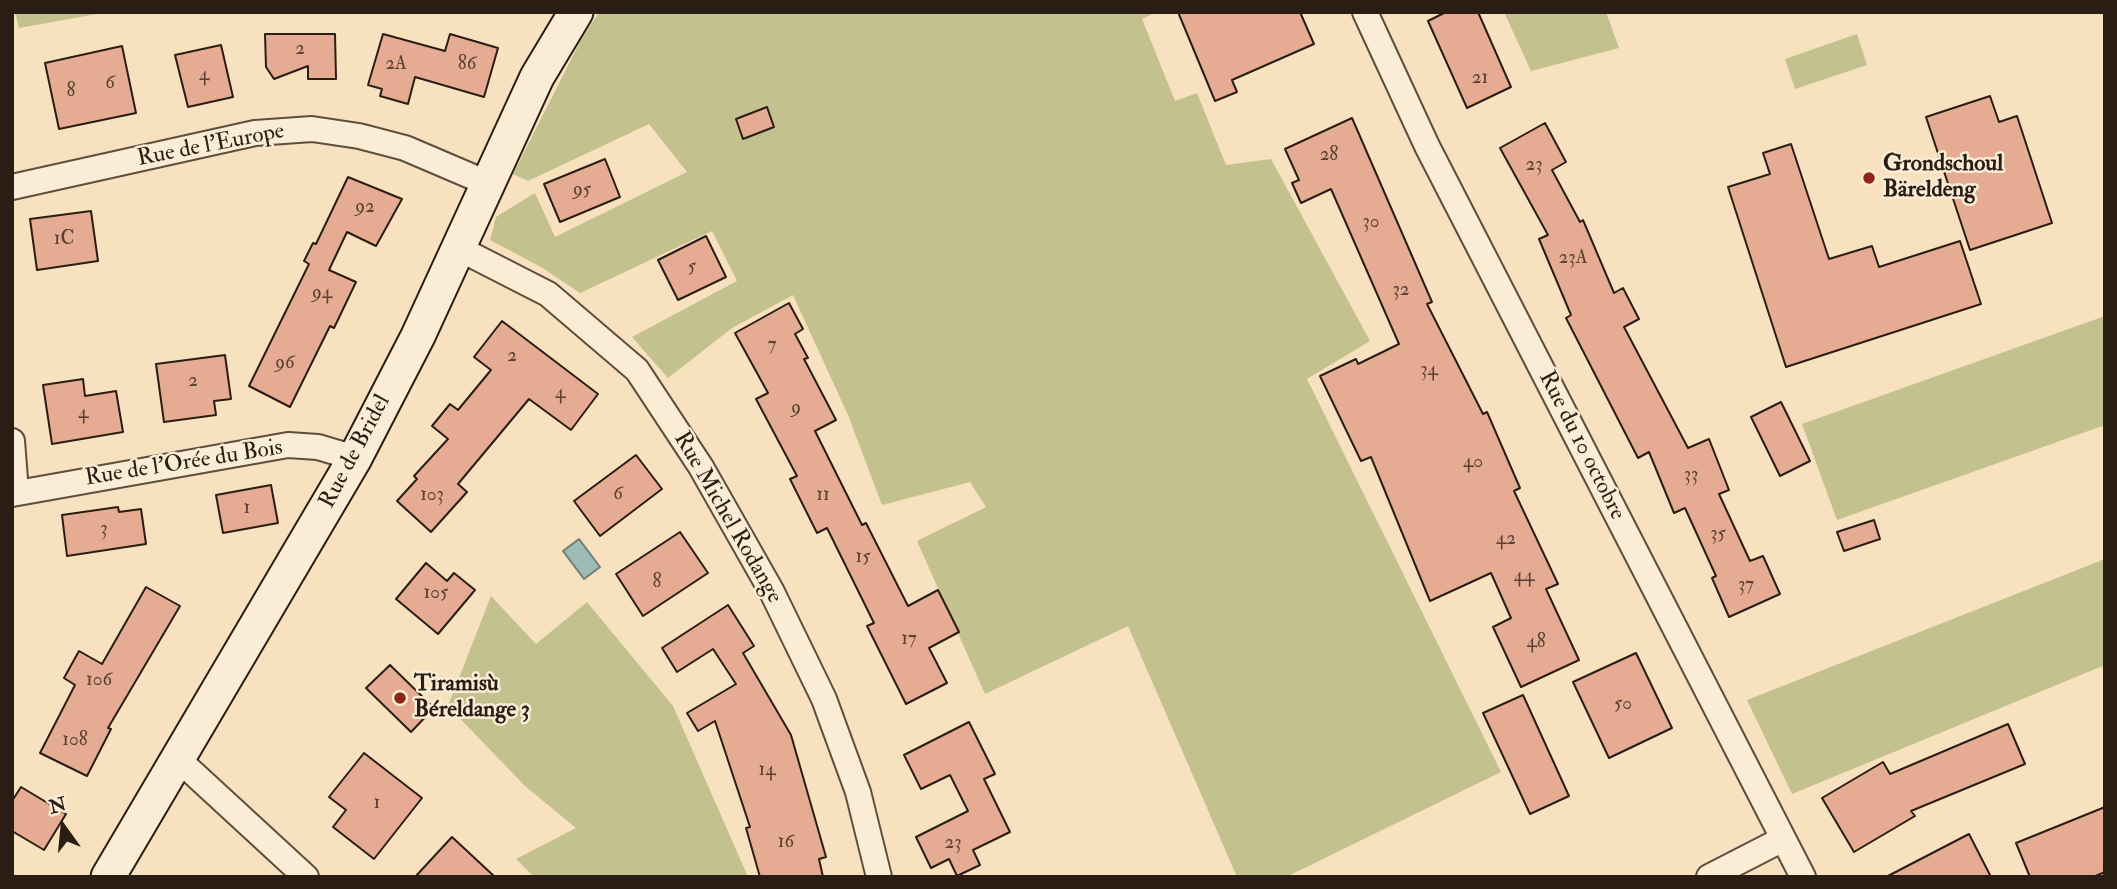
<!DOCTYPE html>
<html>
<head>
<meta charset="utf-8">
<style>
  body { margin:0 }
  #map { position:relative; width:2117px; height:889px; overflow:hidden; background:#f7e1bf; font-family:"IM FELL Double Pica",serif }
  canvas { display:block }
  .frame { position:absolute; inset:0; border:14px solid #2a1d13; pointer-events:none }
  .north { position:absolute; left:28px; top:791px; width:70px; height:70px; -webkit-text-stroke:5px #faecd5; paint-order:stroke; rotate:345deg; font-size:19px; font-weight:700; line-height:28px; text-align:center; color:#2a1d13 }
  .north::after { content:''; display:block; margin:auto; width:24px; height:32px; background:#2a1d13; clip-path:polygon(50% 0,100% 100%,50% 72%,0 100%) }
</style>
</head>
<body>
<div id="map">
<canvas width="2117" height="889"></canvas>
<div class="frame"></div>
<div class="north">N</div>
</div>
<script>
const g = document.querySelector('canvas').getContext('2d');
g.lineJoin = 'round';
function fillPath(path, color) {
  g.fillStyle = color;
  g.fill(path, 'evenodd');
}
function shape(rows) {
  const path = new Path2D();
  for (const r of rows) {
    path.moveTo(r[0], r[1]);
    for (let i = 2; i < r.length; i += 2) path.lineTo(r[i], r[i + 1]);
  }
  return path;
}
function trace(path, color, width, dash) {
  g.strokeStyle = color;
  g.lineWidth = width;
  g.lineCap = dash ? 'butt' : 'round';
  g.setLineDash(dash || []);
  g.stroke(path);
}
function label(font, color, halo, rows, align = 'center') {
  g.font = font + ' "IM FELL Double Pica",serif';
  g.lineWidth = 5;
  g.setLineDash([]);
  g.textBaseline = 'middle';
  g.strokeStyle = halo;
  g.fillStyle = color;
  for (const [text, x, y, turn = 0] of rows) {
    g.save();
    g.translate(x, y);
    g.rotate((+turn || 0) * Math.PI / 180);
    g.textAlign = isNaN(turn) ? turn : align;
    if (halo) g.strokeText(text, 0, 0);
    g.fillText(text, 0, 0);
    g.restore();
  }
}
fillPath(shape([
  [15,12,108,12,19,28],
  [599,12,1157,12,1142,19,1175,101,1197,93,1226,165,1271,159,1370,341,1307,379,1501,772,1286,877,1237,877,1128,626,985,694,917,541,986,507,970,482,882,505,848,415,793,295,732,328,668,378,632,337,737,281,712,231,580,293,541,267,490,240,496,217,535,193,555,237,687,172,649,124,528,181,513,174,581,40],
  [1504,12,1606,12,1619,48,1531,71],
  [1857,34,1867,65,1795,89,1785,59],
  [2105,316,2105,425,1837,520,1802,424],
  [2105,559,2105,665,1792,794,1747,700],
  [491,596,536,644,587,602,673,706,748,877,534,877,516,859,576,828,525,786,448,706]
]), '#c3c18e');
const water = shape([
  [579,539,600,567,584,579,563,551,579,539]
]);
fillPath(water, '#9ebcb7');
trace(water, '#707c75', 2);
const building = shape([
  [1178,12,1300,12,1314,44,1232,80,1237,92,1215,101,1178,12],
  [1446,12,1478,12,1511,87,1467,108,1428,21,1446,12],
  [265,34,335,34,336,79,308,79,308,66,274,79,266,67,265,34],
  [383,34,445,51,450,34,498,48,484,97,415,77,408,104,380,96,382,89,368,85,383,34],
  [221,45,233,97,188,107,175,55,221,45],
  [122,46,136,113,59,129,45,63,122,46],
  [1990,96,1999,122,2017,116,2052,223,1970,250,1926,117,1990,96],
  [767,107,774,127,743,139,736,119,767,107],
  [1352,118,1432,302,1427,304,1483,414,1487,412,1520,488,1514,491,1558,584,1546,589,1579,660,1521,687,1493,627,1511,618,1491,573,1430,601,1371,457,1361,461,1320,376,1356,359,1358,364,1399,344,1331,189,1301,203,1292,183,1299,180,1285,149,1352,118],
  [1545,123,1566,162,1552,170,1580,222,1583,220,1614,293,1623,288,1639,319,1624,327,1688,448,1709,439,1729,490,1719,494,1750,561,1763,556,1780,594,1729,617,1712,578,1716,576,1685,508,1674,513,1649,452,1638,458,1566,318,1571,315,1539,239,1548,235,1500,148,1545,123],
  [1791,144,1829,259,1872,246,1879,267,1960,241,1981,304,1786,367,1728,187,1770,174,1763,153,1791,144],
  [605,159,620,197,560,222,544,184,605,159],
  [348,177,402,199,376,246,347,232,329,270,356,282,334,328,330,326,290,407,249,386,309,264,304,261,313,243,316,244,348,177],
  [91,211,98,261,37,270,30,219,91,211],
  [706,236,726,277,678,300,658,260,706,236],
  [789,303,803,329,795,334,808,358,804,359,836,420,815,431,862,525,866,523,908,606,938,590,959,632,929,648,947,683,906,704,867,626,874,623,827,528,817,533,790,479,797,476,756,399,768,393,735,333,789,303],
  [502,321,598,394,571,430,529,399,458,484,467,492,431,532,397,501,417,479,414,476,448,439,432,426,450,404,458,410,491,370,474,357,502,321],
  [225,355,231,399,214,401,216,415,164,422,156,364,225,355],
  [83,379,85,396,116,391,123,432,52,444,43,385,83,379],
  [1781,402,1810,461,1780,476,1751,417,1781,402],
  [636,455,662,489,600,536,574,501,636,455],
  [271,485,278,523,223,533,216,495,271,485],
  [118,507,119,512,141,509,146,544,67,556,62,515,118,507],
  [1874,520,1880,539,1844,551,1837,532,1874,520],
  [680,532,708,573,643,616,616,574,680,532],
  [426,563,447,581,454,573,475,590,438,634,396,599,426,563],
  [146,587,180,606,108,728,111,729,87,776,40,753,75,685,64,678,79,651,102,664,146,587],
  [728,605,754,646,743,653,791,735,826,857,819,859,823,877,760,877,746,828,750,827,715,721,698,731,687,713,736,684,713,649,677,672,662,648,728,605],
  [1636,653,1672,728,1609,758,1573,682,1636,653],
  [390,665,434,708,411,732,366,688,390,665],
  [1523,695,1569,796,1530,814,1483,713,1523,695],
  [969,722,995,774,984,779,1010,832,973,850,980,865,957,876,949,859,931,868,916,837,968,811,950,775,921,789,904,755,969,722],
  [2008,724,2025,764,1911,811,1915,816,1854,852,1822,798,1883,762,1890,774,2008,724],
  [364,753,422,798,374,859,333,827,346,810,329,797,364,753],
  [21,787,66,814,44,850,12,831,12,801,21,787],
  [2105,807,2105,872,2093,877,2030,877,2016,843,2105,807],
  [1969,834,1991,877,1886,877,1969,834],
  [452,837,495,877,415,877,452,837]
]);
fillPath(building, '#e5ac93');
trace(building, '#2a1d13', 2);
const street = shape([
  [1365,12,1427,146,1803,877],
  [12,187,255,133,312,129,359,136,405,148,487,183],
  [458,248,548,294,637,370,701,467,772,592,824,699,858,792,879,877],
  [12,441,16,492],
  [12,494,288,445,318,447,355,458],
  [179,760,306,877],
  [1709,877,1783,839]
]);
const secondary = shape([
  [108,877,355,458,418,336,537,77,576,12]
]);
trace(street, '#5d4e3e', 28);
trace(secondary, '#2a1d13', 37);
trace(street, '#faecd5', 24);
trace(secondary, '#faecd5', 33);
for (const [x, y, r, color] of [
  [1869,178,7,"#8f2418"],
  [400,698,7,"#8f2418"]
]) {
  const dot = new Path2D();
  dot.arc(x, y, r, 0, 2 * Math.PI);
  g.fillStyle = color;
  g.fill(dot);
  trace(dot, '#faecd5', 2.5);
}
label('19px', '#594133', null, [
  ["2",300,50],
  ["2A",396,65],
  ["86",467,65],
  ["4",204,76],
  ["21",1480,79],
  ["6",110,84],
  ["8",71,92],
  ["28",1329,156],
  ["23",1534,166],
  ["95",582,191],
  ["92",365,208],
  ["30",1371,223],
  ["1C",64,240],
  ["23A",1573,259],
  ["5",692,268],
  ["32",1401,291],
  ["94",322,294],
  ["7",772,346],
  ["2",512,357],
  ["96",285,364],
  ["34",1429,371],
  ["2",193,382],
  ["4",560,394],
  ["9",796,409],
  ["4",83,414],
  ["40",1473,463],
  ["33",1691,476],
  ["6",618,495],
  ["103",432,496],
  ["11",823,496],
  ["1",247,509],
  ["3",104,530],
  ["35",1718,535],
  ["42",1506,540],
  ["15",863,558],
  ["44",1524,577],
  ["8",657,583],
  ["37",1746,586],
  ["105",436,594],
  ["17",909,640],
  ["48",1536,643],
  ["106",99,681],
  ["50",1623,705],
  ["108",75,741],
  ["14",767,771],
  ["1",377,804],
  ["16",786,843],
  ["23",953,844]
]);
label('23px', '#2a1d13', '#faecd5', [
  ["Rue de l'Europe",211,146,-11],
  ["Rue du 10 octobre",1581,446,63],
  ["Rue de Bridel",356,452,-62],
  ["Rue de l'Orée du Bois",184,464,-9],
  ["Rue Michel Rodange",727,518,60]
]);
label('bold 23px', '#2a1d13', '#faecd5', [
  ["Grondschoul",1883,165],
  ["Bäreldeng",1883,191],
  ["Tiramisù",414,685],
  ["Béreldange 3",414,711]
], 'left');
</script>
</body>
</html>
